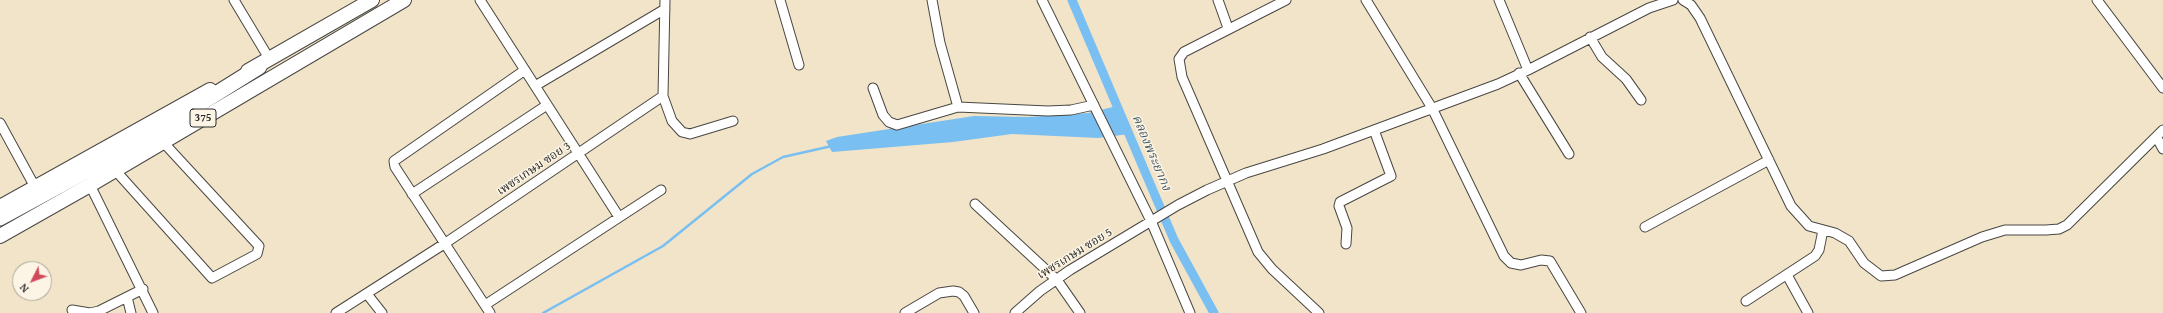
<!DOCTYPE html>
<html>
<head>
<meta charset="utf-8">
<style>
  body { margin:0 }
  #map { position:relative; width:2163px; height:313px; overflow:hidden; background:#f2e4c8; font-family:"Gentium Book Plus",serif }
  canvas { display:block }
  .north { position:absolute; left:12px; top:261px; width:40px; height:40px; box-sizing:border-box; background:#fcf5e5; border:1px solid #a8a49b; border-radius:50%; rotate:228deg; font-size:11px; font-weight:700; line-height:16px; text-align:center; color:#2b2b2b }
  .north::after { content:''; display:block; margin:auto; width:14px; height:18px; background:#d1495b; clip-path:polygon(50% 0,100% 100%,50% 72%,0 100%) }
</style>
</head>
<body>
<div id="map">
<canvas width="2163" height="313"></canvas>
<div class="north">N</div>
</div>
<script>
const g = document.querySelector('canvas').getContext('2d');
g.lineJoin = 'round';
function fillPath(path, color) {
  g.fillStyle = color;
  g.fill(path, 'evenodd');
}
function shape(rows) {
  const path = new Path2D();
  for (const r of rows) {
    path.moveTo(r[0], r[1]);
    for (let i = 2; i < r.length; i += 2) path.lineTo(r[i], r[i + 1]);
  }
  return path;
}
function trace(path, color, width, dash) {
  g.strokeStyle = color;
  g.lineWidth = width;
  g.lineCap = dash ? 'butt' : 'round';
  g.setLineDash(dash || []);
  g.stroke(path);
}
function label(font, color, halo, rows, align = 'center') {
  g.font = font + ' "Gentium Book Plus","Noto Serif Thai",serif';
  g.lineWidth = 3;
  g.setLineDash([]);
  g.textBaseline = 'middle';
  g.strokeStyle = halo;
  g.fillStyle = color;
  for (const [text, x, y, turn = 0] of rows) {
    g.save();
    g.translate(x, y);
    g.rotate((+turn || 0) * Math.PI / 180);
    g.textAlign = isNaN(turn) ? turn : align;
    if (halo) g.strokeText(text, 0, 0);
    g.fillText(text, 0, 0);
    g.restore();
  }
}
fillPath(shape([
  [1117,106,1129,134,1098,138,1012,134,953,142,832,152,826,141,837,137,974,116,1028,117,1088,113]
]), '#7abff1');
trace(shape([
  [543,313,663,246,752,174,783,157,832,146]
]), '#7abff1', 2.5);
trace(shape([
  [1072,0,1174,240,1214,313]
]), '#7abff1', 9);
const minor = shape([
  [234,0,270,60],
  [480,0,619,217],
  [780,0,799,65],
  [1042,0,1151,221,1190,313],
  [1218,0,1228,28],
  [1286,0,1184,52,1179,59,1182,77,1258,252,1272,269,1319,313],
  [1366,0,1432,108,1504,256,1511,263,1521,265,1541,260,1550,261,1581,313],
  [1499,0,1528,70],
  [1683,0,1691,5,1700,18,1791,206,1809,226,1835,233,1849,241,1864,263,1881,276,1895,275,1982,237,2005,230,2046,230,2059,229,2067,225,2163,130],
  [2097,0,2163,88],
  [1590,37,1602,57,1626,79,1641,100],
  [1519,73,1569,154],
  [535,86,665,9],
  [873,88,883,115,889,122,897,125,958,107,940,43,932,0],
  [663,96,672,121,682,132,690,134,733,121],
  [958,107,1048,111,1071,110,1094,105],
  [0,123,35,187],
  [2157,138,2163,149],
  [115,170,212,278,257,254,259,246,163,142],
  [90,185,153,313],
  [412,194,547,105],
  [975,204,1057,280,1080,313],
  [1645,227,1769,160],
  [1346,244,1347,228,1339,206,1340,202,1391,176,1374,130],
  [1787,275,1808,313],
  [367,294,382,313],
  [127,297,131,313],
  [1746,301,1815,256,1819,250,1823,230],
  [485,305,661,190],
  [72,310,90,313,99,311,143,289],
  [336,313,444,244,663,96,665,0],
  [490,313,395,167,394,161,525,70],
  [905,313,939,293,953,291,959,292,964,296,974,313],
  [1015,313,1040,291,1070,270,1178,205,1207,190,1246,173,1323,149,1498,84,1528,70,1649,8,1673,0]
]);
const primary = shape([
  [248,71,372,0],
  [0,207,210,90],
  [0,236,90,185,404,0]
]);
const trunk = shape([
  [0,218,129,148,259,67]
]);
trace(minor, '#494743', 11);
trace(primary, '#494743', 16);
trace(trunk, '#494743', 17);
trace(minor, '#fff', 9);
trace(primary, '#fff', 14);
trace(trunk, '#fff', 15);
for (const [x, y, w] of [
  [203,118,26]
]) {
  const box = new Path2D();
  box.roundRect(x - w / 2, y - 9, w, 18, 3);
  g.fillStyle = '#fcf5e5';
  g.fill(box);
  trace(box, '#2b2b2b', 1);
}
label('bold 11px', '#2b2b2b', null, [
  ["375",203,118]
]);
label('12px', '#2b2b2b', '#fcf5e5', [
  ["เพชรเกษม ซอย 3",534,169,-34],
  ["เพชรเกษม ซอย 5",1075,254,-32]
]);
label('italic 13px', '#435766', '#fcf5e5', [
  ["คลองพระยากง",1151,153,67]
]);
</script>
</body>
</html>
